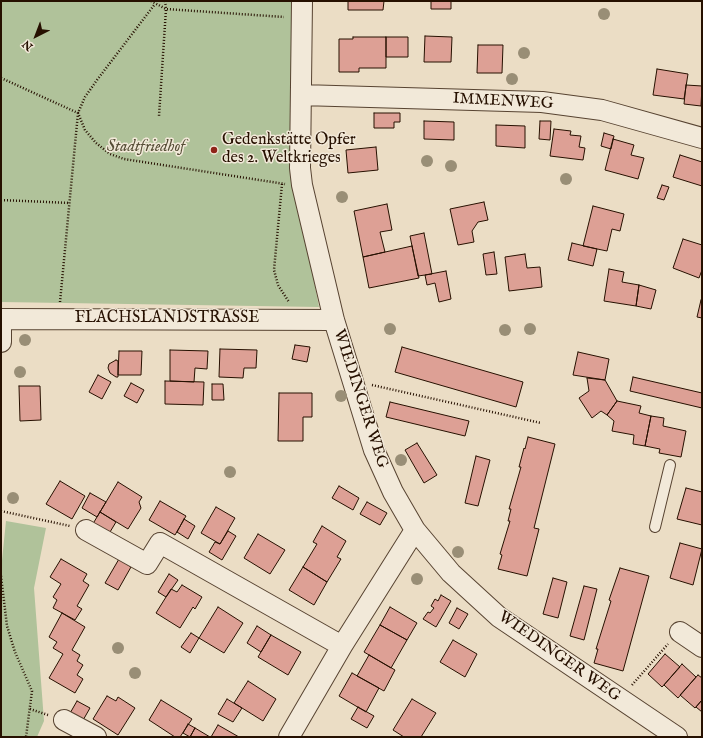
<!DOCTYPE html>
<html>
<head>
<meta charset="utf-8">
<style>
  body { margin:0 }
  #map { position:relative; width:703px; height:738px; overflow:hidden; background:#ebddc5; font-family:"IM FELL English",serif }
  canvas { display:block }
  .frame { position:absolute; inset:0; border:2px solid #261000; pointer-events:none }
  .north { position:absolute; left:16px; top:16px; width:40px; height:40px; -webkit-text-stroke:3px #f2e9d9; paint-order:stroke; rotate:222deg; font-size:11px; font-weight:700; line-height:16px; text-align:center; color:#261000 }
  .north::after { content:''; display:block; margin:auto; width:14px; height:18px; background:#261000; clip-path:polygon(50% 0,100% 100%,50% 72%,0 100%) }
</style>
</head>
<body>
<div id="map">
<canvas width="703" height="738"></canvas>
<div class="frame"></div>
<div class="north">N</div>
</div>
<script>
const g = document.querySelector('canvas').getContext('2d');
g.lineJoin = 'round';
function fillPath(path, color) {
  g.fillStyle = color;
  g.fill(path, 'evenodd');
}
function shape(rows) {
  const path = new Path2D();
  for (const r of rows) {
    path.moveTo(r[0], r[1]);
    for (let i = 2; i < r.length; i += 2) path.lineTo(r[i], r[i + 1]);
  }
  return path;
}
function trace(path, color, width, dash) {
  g.strokeStyle = color;
  g.lineWidth = width;
  g.lineCap = dash ? 'butt' : 'round';
  g.setLineDash(dash || []);
  g.stroke(path);
}
function label(font, color, halo, rows, align = 'center') {
  g.font = font + ' "IM FELL English",serif';
  g.lineWidth = 3;
  g.setLineDash([]);
  g.textBaseline = 'middle';
  g.strokeStyle = halo;
  g.fillStyle = color;
  for (const [text, x, y, turn = 0] of rows) {
    g.save();
    g.translate(x, y);
    g.rotate((+turn || 0) * Math.PI / 180);
    g.textAlign = isNaN(turn) ? turn : align;
    if (halo) g.strokeText(text, 0, 0);
    g.fillText(text, 0, 0);
    g.restore();
  }
}
fillPath(shape([
  [1,1,291,1,291,161,319,307,1,302],
  [6,521,46,528,34,588,44,721,37,737,1,737,1,570]
]), '#b0c29a');
const building = shape([
  [348,1,384,1,383,10,348,10,348,1],
  [431,1,451,1,451,9,431,9,431,1],
  [425,36,452,37,451,62,424,62,425,36],
  [353,37,386,37,386,68,359,68,359,72,339,72,339,39,353,39,353,37],
  [386,37,408,37,408,57,386,57,386,37],
  [478,45,503,45,502,73,477,73,478,45],
  [657,69,688,74,684,99,653,95,657,69],
  [686,85,702,86,701,106,684,104,686,85],
  [374,113,400,113,400,122,394,122,394,128,374,128,374,113],
  [424,121,454,122,454,140,424,139,424,121],
  [540,121,551,121,550,140,539,139,540,121],
  [496,125,525,126,525,148,496,146,496,125],
  [554,129,571,131,570,135,581,136,579,147,585,148,583,160,550,156,554,129],
  [604,133,614,136,611,149,601,146,604,133],
  [613,139,634,145,631,155,644,158,638,179,605,170,613,139],
  [376,147,378,170,348,173,346,150,376,147],
  [680,155,702,162,702,186,673,177,680,155],
  [662,185,669,187,664,200,657,198,662,185],
  [484,202,488,220,478,222,472,231,474,242,458,245,450,209,484,202],
  [387,204,392,230,380,232,385,252,363,257,354,211,387,204],
  [593,206,624,214,620,231,612,229,607,251,583,246,593,206],
  [424,233,432,274,418,276,410,236,424,233],
  [683,239,702,245,702,270,699,278,673,268,683,239],
  [572,243,597,249,593,266,568,260,572,243],
  [412,246,419,278,369,288,363,257,412,246],
  [494,252,497,274,486,275,483,254,494,252],
  [525,254,527,268,540,267,542,287,509,291,505,257,525,254],
  [609,269,624,272,622,282,639,285,636,306,604,301,609,269],
  [446,271,451,299,439,302,435,283,427,285,425,275,446,271],
  [639,285,656,290,651,309,636,306,639,285],
  [701,300,702,300,702,318,697,317,701,300],
  [295,345,310,347,307,362,292,359,295,345],
  [402,347,523,382,516,407,395,372,402,347],
  [220,349,257,350,256,368,244,368,243,378,219,377,220,349],
  [170,350,208,351,207,369,195,368,194,382,170,381,170,350],
  [119,351,142,351,141,375,118,375,119,351],
  [578,352,609,359,605,380,573,375,578,352],
  [116,360,118,361,118,377,116,377,110,373,108,368,109,364,116,360],
  [98,375,111,382,102,399,89,392,98,375],
  [633,377,702,393,702,408,630,391,633,377],
  [587,378,605,380,617,401,607,415,601,411,592,418,579,398,589,391,587,378],
  [165,381,204,382,203,405,165,404,165,381],
  [131,383,144,390,137,403,124,396,131,383],
  [212,384,223,384,224,400,212,400,212,384],
  [19,386,40,386,41,420,20,421,19,386],
  [279,393,312,393,312,417,303,417,303,441,278,441,279,393],
  [617,401,641,406,639,413,651,416,645,446,633,444,634,435,612,431,614,421,607,415,617,401],
  [390,402,469,421,465,436,386,417,390,402],
  [651,416,664,418,663,426,686,431,681,457,659,453,660,449,645,446,651,416],
  [528,437,555,444,534,528,539,529,527,576,498,569,502,555,500,554,510,521,508,521,511,509,509,509,521,467,519,467,524,448,525,449,528,437],
  [417,443,437,475,424,483,405,450,417,443],
  [476,456,490,460,478,506,465,503,476,456],
  [60,481,85,496,72,519,46,504,60,481],
  [118,482,142,497,139,502,141,508,128,529,100,512,118,482],
  [339,486,359,498,353,510,332,498,339,486],
  [686,488,702,492,702,525,677,519,686,488],
  [90,493,106,502,97,517,82,508,90,493],
  [160,501,186,516,175,535,149,520,160,501],
  [367,502,387,513,380,525,360,514,367,502],
  [216,507,235,518,220,544,201,533,216,507],
  [100,512,116,522,107,537,91,527,100,512],
  [184,519,195,526,188,539,177,532,184,519],
  [322,526,346,541,337,557,341,559,327,582,303,567,317,544,313,542,322,526],
  [228,531,236,536,222,560,209,552,215,542,220,544,228,531],
  [258,534,285,550,270,574,244,558,258,534],
  [680,543,702,549,693,585,670,578,680,543],
  [61,559,87,574,83,581,89,585,77,606,82,609,75,620,53,608,57,600,53,597,61,584,50,577,61,559],
  [119,559,131,567,118,590,105,583,119,559],
  [303,567,327,582,314,605,289,590,303,567],
  [620,568,649,576,623,671,594,663,598,649,596,649,611,601,609,600,620,568],
  [169,574,178,580,166,597,158,592,169,574],
  [553,578,567,582,558,618,543,614,553,578],
  [182,585,202,597,195,609,193,607,180,628,156,613,171,589,177,592,182,585],
  [584,586,597,589,584,640,570,636,584,586],
  [441,595,451,601,436,627,423,619,428,612,430,613,434,608,431,606,435,599,438,601,441,595],
  [218,607,243,623,224,653,199,638,218,607],
  [390,607,417,623,407,640,380,625,390,607],
  [457,608,468,614,459,629,449,623,457,608],
  [62,613,85,627,72,650,80,655,77,661,83,665,77,675,83,679,75,693,49,678,63,654,53,648,57,642,49,637,62,613],
  [380,625,407,640,391,668,364,652,380,625],
  [257,626,271,635,261,652,247,643,257,626],
  [191,633,199,638,190,653,181,647,191,633],
  [271,635,301,652,288,675,258,657,271,635],
  [453,640,477,654,465,677,440,662,453,640],
  [665,654,680,667,662,687,648,674,665,654],
  [369,655,395,670,384,691,357,676,369,655],
  [682,664,696,677,678,698,664,685,682,664],
  [352,673,379,688,366,712,339,696,352,673],
  [698,675,702,678,702,700,695,708,680,695,698,675],
  [248,681,276,699,263,721,234,703,248,681],
  [107,696,116,701,118,697,135,708,118,735,93,719,107,696],
  [227,699,242,708,233,722,218,714,227,699],
  [412,699,436,713,421,737,404,737,393,730,412,699],
  [161,700,192,719,180,737,175,737,149,720,161,700],
  [702,700,702,712,696,707,702,700],
  [77,701,90,708,82,722,69,715,77,701],
  [358,707,374,716,367,728,351,719,358,707],
  [188,724,195,728,190,737,183,733,188,724],
  [218,725,239,737,211,737,218,725],
  [195,728,210,737,190,737,195,728]
]);
fillPath(building, '#dda095');
trace(building, '#261000', 1);
const service = shape([
  [655,527,670,465]
]);
const minor = shape([
  [302,1,300,168,302,185,334,320,374,450,393,492,415,530,451,573,499,617,677,737],
  [301,95,542,102,602,110,702,138],
  [1,319,334,320],
  [1,342,1,319],
  [86,530,147,564,160,543,342,646],
  [680,632,702,647],
  [64,720,96,737],
  [289,737,342,646,415,530]
]);
trace(service, '#574331', 12);
trace(minor, '#574331', 22);
trace(shape([
  [151,1,166,9,159,116],
  [165,1,166,9,284,17],
  [1,78,78,113,85,130,96,143,110,154,124,159,285,184],
  [282,184,274,270,278,285,289,302],
  [1,200,70,203],
  [60,302,78,113,85,97,97,80,155,4],
  [372,385,541,423],
  [1,511,70,526],
  [1,576,7,626,15,652,32,691,26,737],
  [632,685,668,644],
  [30,709,48,715]
]), '#261000', 2.5, [1, 2]);
trace(service, '#f2e9d9', 10);
trace(minor, '#f2e9d9', 20);
g.fillStyle = '#998e76';
for (const [x, y] of [
  [604,14],
  [524,53],
  [512,79],
  [427,161],
  [451,166],
  [566,179],
  [342,197],
  [390,329],
  [530,329],
  [505,330],
  [25,340],
  [20,372],
  [341,396],
  [401,460],
  [230,472],
  [13,498],
  [458,552],
  [417,579],
  [118,648],
  [135,673]
]) {
  g.beginPath();
  g.arc(x, y, 6, 0, 2 * Math.PI);
  g.fill();
}
for (const [x, y, r, color] of [
  [214,150,4,"#8f2418"]
]) {
  const dot = new Path2D();
  dot.arc(x, y, r, 0, 2 * Math.PI);
  g.fillStyle = color;
  g.fill(dot);
  trace(dot, '#f2e9d9', 1.5);
}
label('16px', '#261000', '#f2e9d9', [
  ["IMMENWEG",503,102,3],
  ["FLACHSLANDSTRASSE",167,319],
  ["WIEDINGER WEG",360,399,72],
  ["WIEDINGER WEG",559,657,35]
]);
label('16px', '#261000', '#f2e9d9', [
  ["Gedenkstätte Opfer",222,141],
  ["des 2. Weltkrieges",222,159]
], 'left');
label('italic 16px', '#564e36', '#f2e9d9', [
  ["Stadtfriedhof",146,148]
]);
</script>
</body>
</html>
